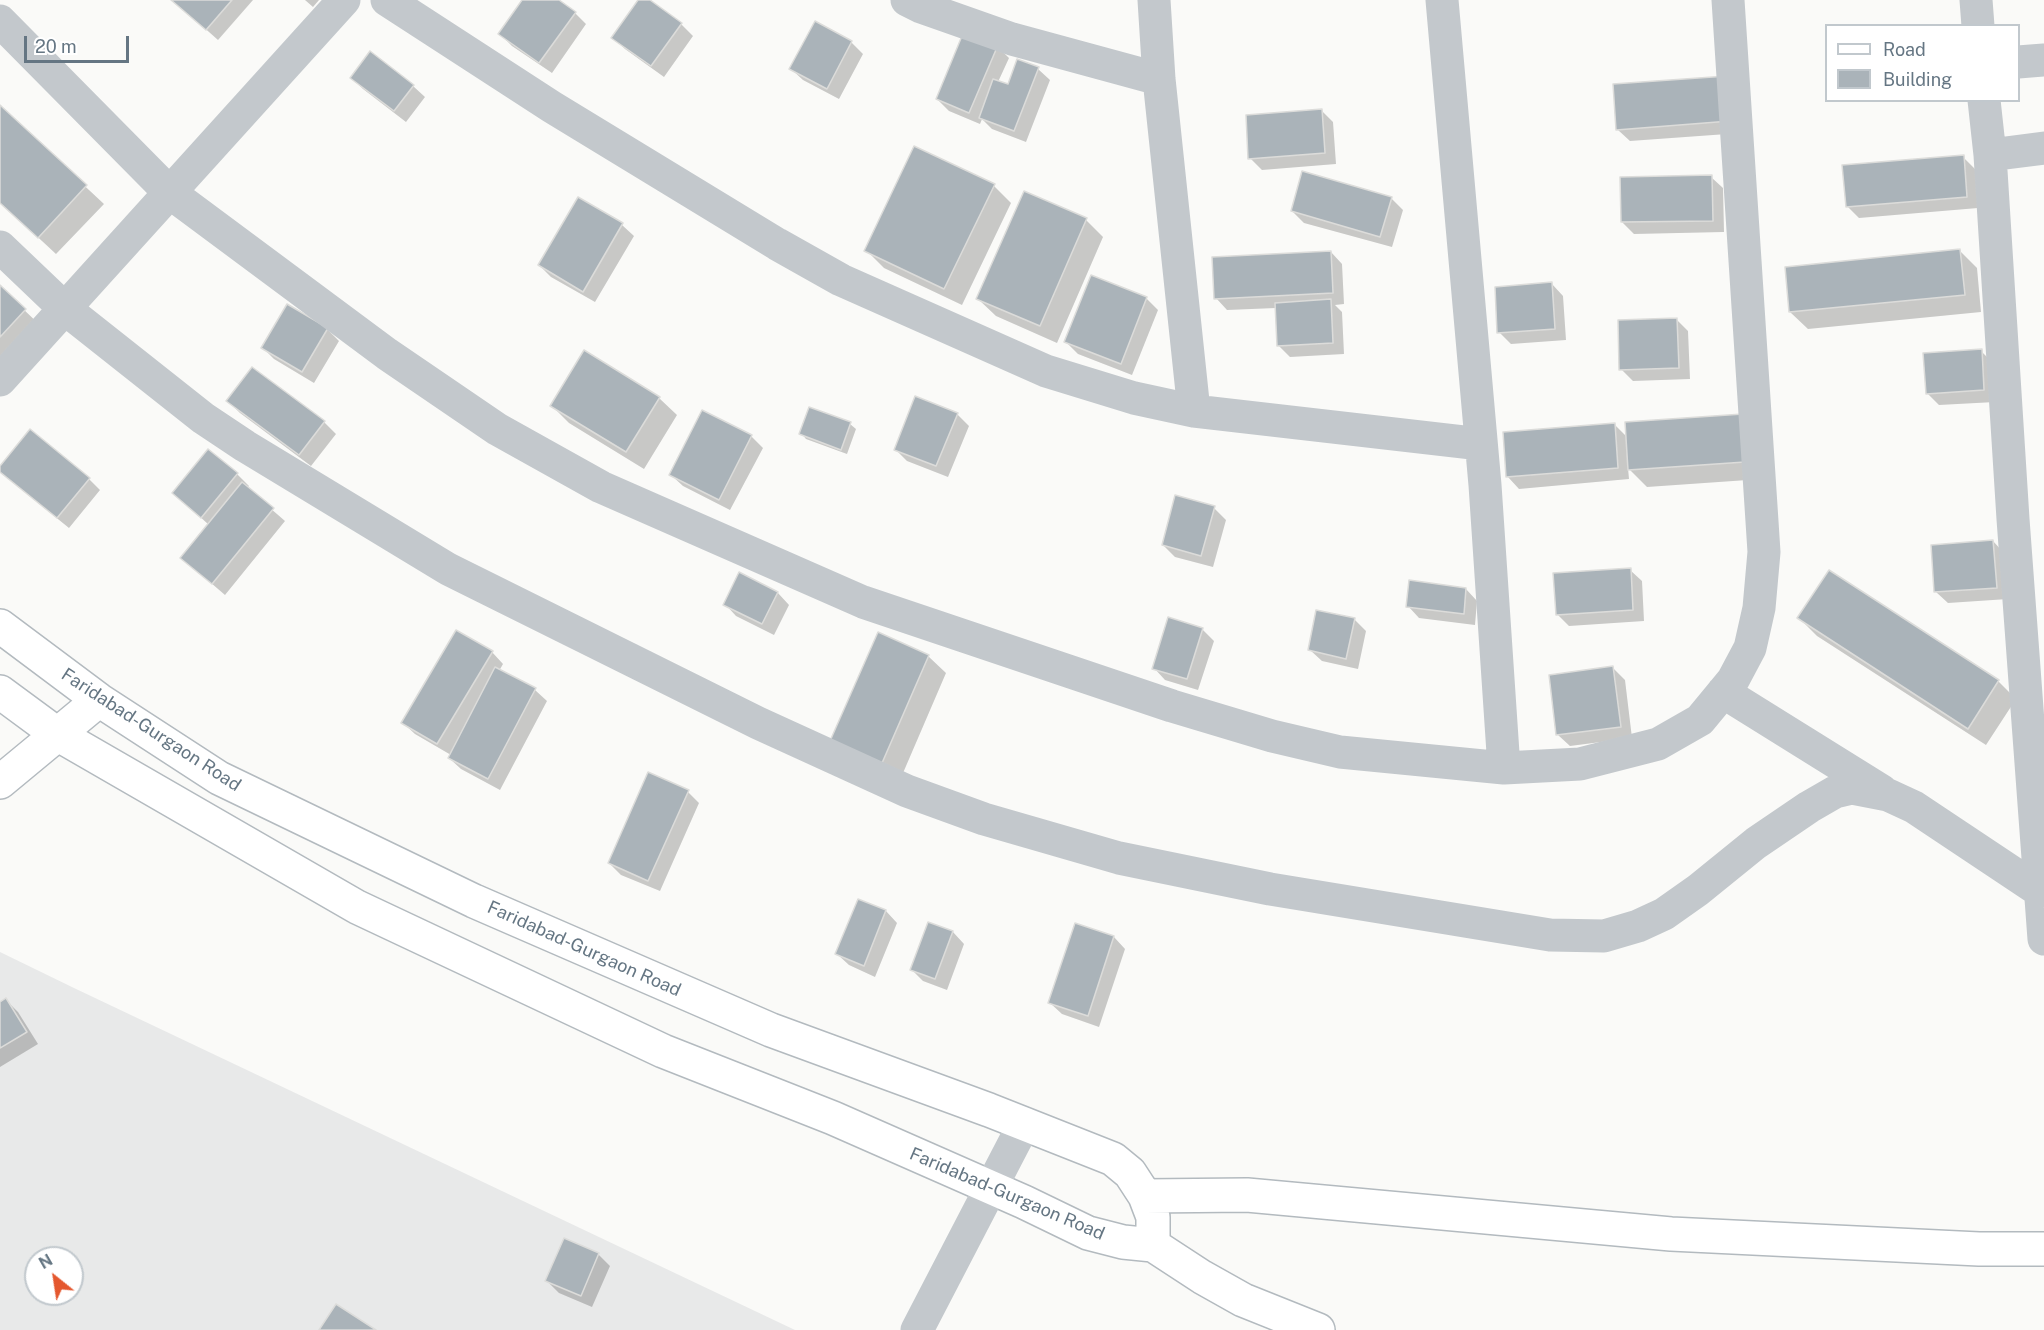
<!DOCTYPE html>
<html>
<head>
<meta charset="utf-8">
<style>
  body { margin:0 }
  #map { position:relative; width:2044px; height:1330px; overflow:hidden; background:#fafaf8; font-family:"Public Sans",sans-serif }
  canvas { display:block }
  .legend { position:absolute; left:1825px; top:24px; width:195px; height:78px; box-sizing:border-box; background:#fff; border:2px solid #c1c8cd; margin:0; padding:8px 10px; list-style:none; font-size:18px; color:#657683 }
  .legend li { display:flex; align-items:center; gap:12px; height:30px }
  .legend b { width:30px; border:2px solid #c1c8cd }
  .north { position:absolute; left:24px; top:1246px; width:60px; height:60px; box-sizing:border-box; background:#fff; border:2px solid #c1c8cd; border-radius:50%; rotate:330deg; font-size:16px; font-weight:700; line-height:24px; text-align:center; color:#657683 }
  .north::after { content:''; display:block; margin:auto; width:21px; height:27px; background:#e4572e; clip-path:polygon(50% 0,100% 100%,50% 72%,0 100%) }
  .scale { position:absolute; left:24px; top:36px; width:105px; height:27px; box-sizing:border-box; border:3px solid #657683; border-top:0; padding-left:8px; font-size:18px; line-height:21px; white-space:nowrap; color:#657683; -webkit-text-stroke:4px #fff; paint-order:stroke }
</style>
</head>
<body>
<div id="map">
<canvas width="2044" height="1330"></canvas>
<ul class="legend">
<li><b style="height:8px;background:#fff"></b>Road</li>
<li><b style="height:16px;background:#aab3b9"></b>Building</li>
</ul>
<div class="north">N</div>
<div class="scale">20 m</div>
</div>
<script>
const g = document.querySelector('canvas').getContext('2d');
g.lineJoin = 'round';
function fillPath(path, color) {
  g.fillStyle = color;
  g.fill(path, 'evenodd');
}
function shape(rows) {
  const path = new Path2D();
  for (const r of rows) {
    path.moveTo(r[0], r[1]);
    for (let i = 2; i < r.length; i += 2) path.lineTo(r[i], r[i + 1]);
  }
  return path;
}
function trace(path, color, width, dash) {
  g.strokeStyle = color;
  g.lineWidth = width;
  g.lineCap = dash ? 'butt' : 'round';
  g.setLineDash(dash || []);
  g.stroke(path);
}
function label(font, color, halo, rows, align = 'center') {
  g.font = font + ' "Public Sans",sans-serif';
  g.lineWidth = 6;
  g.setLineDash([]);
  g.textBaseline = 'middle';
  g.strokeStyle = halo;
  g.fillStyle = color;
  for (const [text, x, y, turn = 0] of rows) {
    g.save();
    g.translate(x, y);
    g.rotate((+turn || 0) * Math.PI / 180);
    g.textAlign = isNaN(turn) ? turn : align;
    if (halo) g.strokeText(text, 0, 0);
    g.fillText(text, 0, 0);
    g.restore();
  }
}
fillPath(shape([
  [0,952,74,988,795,1330,0,1330],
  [36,1258,72,1258,72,1294,36,1294]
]), '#e8e9e9');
fillPath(shape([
  [173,0,253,0,218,40],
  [305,0,319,0,313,7],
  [524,0,557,0,575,13,586,24,552,73,512,46,500,34],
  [640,0,647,0,681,24,693,36,664,77,625,49,613,37],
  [851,42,863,54,839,99,803,80,791,69],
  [997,46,1009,58,998,82,1008,86,1038,69,1050,80,1026,142,992,129,982,119,980,124,949,111,937,99],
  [352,78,413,86,425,97,406,122,363,89],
  [1726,78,1741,133,1630,141,1618,130],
  [0,107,104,204,56,254,0,202],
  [1321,110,1333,122,1336,164,1262,170,1250,158],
  [1963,157,1975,169,1978,208,1859,218,1847,206],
  [1711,177,1723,188,1724,232,1634,234,1622,222],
  [994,186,1011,203,962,305,884,268,866,250],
  [1391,198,1403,210,1392,247,1304,223,1292,211],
  [578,199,622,225,634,236,595,302,551,277,539,265],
  [1086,220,1103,237,1057,343,996,316,978,299],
  [1960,251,1977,268,1981,312,1808,329,1790,312],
  [1331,252,1342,264,1344,304,1335,305,1342,312,1344,354,1290,357,1278,345,1276,308,1227,310,1216,298],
  [1552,284,1563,296,1566,340,1511,344,1499,332],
  [0,287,42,327,0,363],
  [1146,298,1158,310,1132,375,1078,354,1066,342],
  [1676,319,1688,331,1690,379,1633,381,1621,369],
  [327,329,339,341,314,383,274,359,263,348],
  [1981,351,1993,363,1995,402,1939,405,1927,393],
  [584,352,659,398,677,415,644,469,569,423,551,405],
  [228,401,324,422,336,434,311,466,240,413],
  [957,414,969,426,948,477,907,461,896,450],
  [1742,416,1762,479,1647,487,1628,468,1629,479,1519,489,1508,477,1614,424,1627,437],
  [850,424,856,429,847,454,806,439,801,433],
  [751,436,763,448,730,510,683,486,671,475],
  [209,451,237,474,249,486,247,488,285,521,225,595,182,558,209,525,174,493],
  [0,468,89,479,100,490,69,528,11,481],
  [1214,508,1226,520,1213,567,1175,557,1163,545],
  [1993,541,2004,553,2008,599,1948,603,1936,592],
  [1630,570,1642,581,1644,621,1569,626,1557,614],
  [1830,572,1999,682,2016,699,1986,745,1817,636,1799,618],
  [740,574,778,593,789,605,774,635,736,616,725,604],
  [1466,589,1477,601,1475,625,1419,618,1408,606],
  [1354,619,1366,631,1358,669,1322,661,1310,650],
  [1202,629,1214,641,1198,690,1165,680,1154,668],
  [492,652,503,664,499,671,535,690,547,701,500,790,461,769,449,758,451,755,415,734,403,723],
  [928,656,946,673,900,780,832,741],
  [1613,668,1625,680,1632,738,1570,746,1558,735],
  [688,792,699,803,660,891,621,875,609,863],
  [859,901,886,911,897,923,875,977,849,965,837,954],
  [929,924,953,932,964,944,947,990,923,981,912,970],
  [1076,925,1114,937,1125,949,1099,1027,1062,1014,1050,1003],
  [6,1000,18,1012,38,1044,0,1067,0,1004],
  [598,1254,610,1266,592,1307,559,1293,547,1281]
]), '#0003');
const building = shape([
  [171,0,232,0,206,30,171,0],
  [522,0,559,0,576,12,539,63,498,34,522,0],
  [638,0,650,0,682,23,651,66,611,38,638,0],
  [815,21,852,41,827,89,789,69,815,21],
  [964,31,998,45,969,113,936,99,964,31],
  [370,51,414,85,394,111,350,78,370,51],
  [1017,59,1039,67,1014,131,979,118,993,79,1008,84,1017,59],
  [1727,76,1730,121,1616,130,1613,84,1727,76],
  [0,105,87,185,38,238,0,203,0,105],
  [1322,109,1325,153,1248,159,1246,115,1322,109],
  [914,146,995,184,944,289,864,251,914,146],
  [1964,155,1967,197,1846,207,1842,165,1964,155],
  [1302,171,1392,197,1380,237,1291,211,1302,171],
  [1712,175,1713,221,1621,222,1620,177,1712,175],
  [1024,191,1087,218,1040,326,976,299,1024,191],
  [578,197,623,223,583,292,538,265,578,197],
  [1960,249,1965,295,1789,312,1785,267,1960,249],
  [1331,251,1333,293,1214,299,1212,257,1331,251],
  [1091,275,1147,297,1121,364,1064,342,1091,275],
  [1552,282,1555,329,1497,333,1495,287,1552,282],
  [0,285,26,309,0,337,0,285],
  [1331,299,1333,343,1277,346,1275,303,1331,299],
  [287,304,328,328,302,372,261,348,287,304],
  [1677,318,1679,368,1619,370,1618,320,1677,318],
  [1982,349,1984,390,1926,394,1923,353,1982,349],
  [584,350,660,397,626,452,550,406,584,350],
  [252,367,325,421,299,455,226,401,252,367],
  [915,396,958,413,936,466,894,450,915,396],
  [809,407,851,422,841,450,799,434,809,407],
  [702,410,752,435,719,500,669,475,702,410],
  [1743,414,1745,462,1628,470,1625,422,1743,414],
  [1615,423,1618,468,1506,477,1503,432,1615,423],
  [30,429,90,478,57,518,0,472,0,466,30,429],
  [208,449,238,473,201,518,172,493,208,449],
  [242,482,274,508,212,584,180,558,242,482],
  [1175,495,1215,506,1201,556,1162,545,1175,495],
  [1993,540,1997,588,1934,592,1931,545,1993,540],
  [1631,568,1633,610,1556,615,1553,573,1631,568],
  [1829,570,1999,680,1968,729,1797,618,1829,570],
  [739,572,778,592,762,624,723,605,739,572],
  [1409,580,1466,588,1464,614,1406,607,1409,580],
  [1316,610,1355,618,1346,659,1308,650,1316,610],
  [1168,617,1203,628,1187,679,1152,669,1168,617],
  [456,630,493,651,437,744,401,723,456,630],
  [878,632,929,655,882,763,830,741,878,632],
  [1613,666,1621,727,1556,735,1549,675,1613,666],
  [495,667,536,688,488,779,448,758,495,667],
  [648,772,689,790,648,881,608,863,648,772],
  [858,899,886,910,864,966,835,954,858,899],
  [928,922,953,931,935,979,910,970,928,922],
  [1075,923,1114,936,1088,1016,1048,1003,1075,923],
  [6,998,27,1032,0,1048,0,1002,6,998],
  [564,1238,599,1253,581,1296,545,1281,564,1238],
  [336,1304,376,1330,319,1330,336,1304]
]);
fillPath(building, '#aab3b9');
trace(building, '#dcdcda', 1.5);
const secondary = shape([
  [0,626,99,700,219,778,474,901,771,1030,989,1110,1113,1159,1130,1173,1145,1196,1153,1217,1153,1245],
  [0,692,57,734,357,907,663,1051,833,1118,1024,1202,1088,1233,1123,1242,1153,1245,1202,1277,1243,1300,1318,1330],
  [0,782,99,700],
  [1145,1196,1247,1195,1671,1234,1979,1249,2044,1249]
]);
trace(secondary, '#b3babf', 36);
trace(shape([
  [387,0,552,107,777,244,841,280,1046,371,1134,398,1194,411,1481,444],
  [907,0,921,7,1012,39,1159,79],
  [1154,0,1159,79,1194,411],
  [1442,0,1485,485,1504,768],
  [1976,0,1978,26],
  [0,21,169,192,387,354,497,429,601,487,863,602,1172,706,1272,736,1340,752,1504,768,1580,764,1658,744,1700,720,1733,680,1750,648,1759,608,1764,552,1728,0],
  [2018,62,2044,60],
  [1984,100,1990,155,2013,519,2044,939],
  [1990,155,2044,148],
  [0,247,64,308,203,418,245,446,448,569,758,723,907,791,984,819,1119,858,1270,889,1550,935,1604,936,1638,926,1664,914,1698,890,1756,843,1809,807,1835,792,1852,788,1888,795,1914,807,2040,891],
  [0,380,344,0],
  [1723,692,1882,791],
  [917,1330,1024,1124]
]), '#c3c8cc', 33);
trace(secondary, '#fff', 33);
label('18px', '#657683', '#fff', [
  ["Faridabad-Gurgaon Road",151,730,33],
  ["Faridabad-Gurgaon Road",584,949,24],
  ["Faridabad-Gurgaon Road",1007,1194,23]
]);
</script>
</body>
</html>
